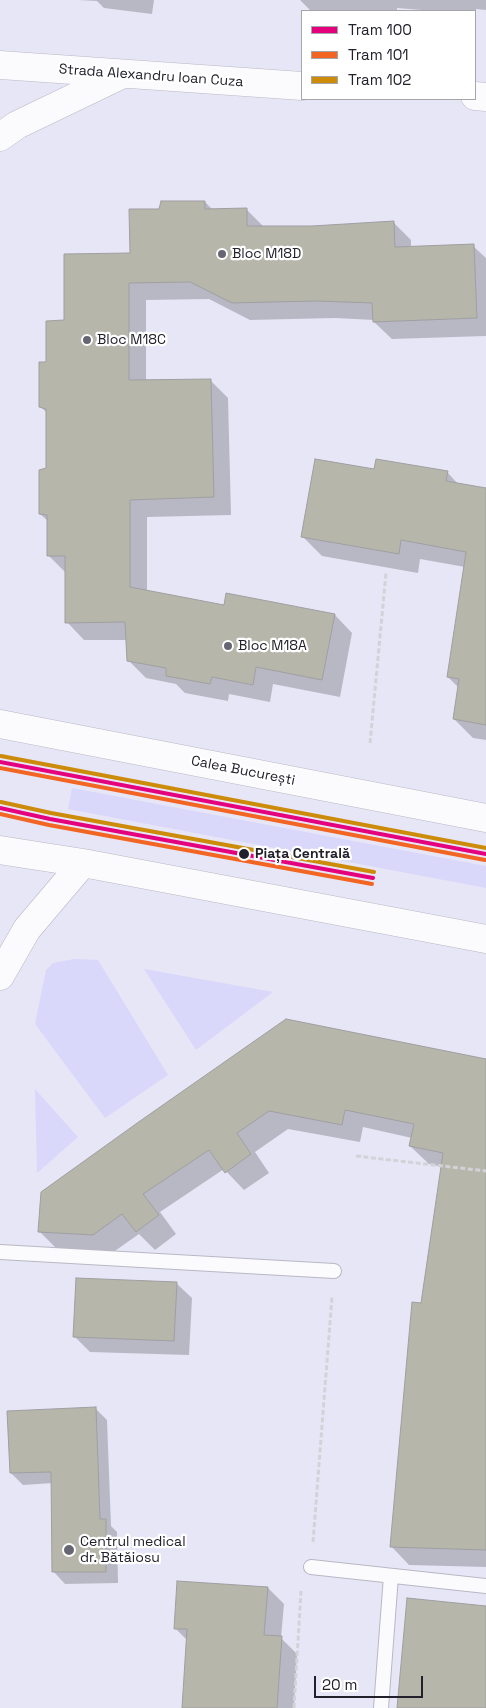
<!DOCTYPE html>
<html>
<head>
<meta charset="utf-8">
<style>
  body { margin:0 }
  #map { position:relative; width:486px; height:1708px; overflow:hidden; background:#e7e6f7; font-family:"Space Grotesk",sans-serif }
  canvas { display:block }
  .legend { position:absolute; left:301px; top:10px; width:175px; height:90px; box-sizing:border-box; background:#fff; border:1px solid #a6a6aa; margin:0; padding:6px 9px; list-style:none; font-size:15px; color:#21202b }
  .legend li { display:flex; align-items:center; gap:10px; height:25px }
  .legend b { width:25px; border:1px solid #a6a6aa }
  .scale { position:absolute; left:314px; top:1676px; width:109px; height:22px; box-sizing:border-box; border:2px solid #21202b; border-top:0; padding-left:6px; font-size:15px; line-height:18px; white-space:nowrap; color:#21202b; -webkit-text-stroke:4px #fff; paint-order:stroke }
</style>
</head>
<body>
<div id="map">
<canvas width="486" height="1708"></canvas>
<ul class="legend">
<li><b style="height:6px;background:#e5007d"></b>Tram 100</li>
<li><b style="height:6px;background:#f26522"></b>Tram 101</li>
<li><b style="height:6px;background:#cc8b09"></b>Tram 102</li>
</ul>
<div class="scale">20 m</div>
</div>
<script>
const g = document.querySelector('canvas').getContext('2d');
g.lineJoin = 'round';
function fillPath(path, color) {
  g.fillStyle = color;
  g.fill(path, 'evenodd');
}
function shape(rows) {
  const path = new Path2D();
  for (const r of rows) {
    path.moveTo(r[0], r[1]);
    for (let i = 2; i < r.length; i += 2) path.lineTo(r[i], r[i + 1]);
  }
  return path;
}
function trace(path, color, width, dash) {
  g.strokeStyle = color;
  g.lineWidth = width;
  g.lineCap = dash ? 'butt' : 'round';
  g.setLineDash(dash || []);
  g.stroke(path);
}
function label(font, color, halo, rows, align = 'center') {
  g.font = font + ' "Space Grotesk",sans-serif';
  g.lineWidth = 4.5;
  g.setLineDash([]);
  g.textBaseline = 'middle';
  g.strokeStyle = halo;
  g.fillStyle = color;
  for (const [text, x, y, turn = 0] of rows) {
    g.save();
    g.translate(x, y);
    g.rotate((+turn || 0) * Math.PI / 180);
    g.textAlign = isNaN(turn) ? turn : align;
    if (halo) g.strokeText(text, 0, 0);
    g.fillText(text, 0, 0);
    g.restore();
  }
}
fillPath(shape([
  [72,788,486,866,486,888,68,809],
  [74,959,98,960,168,1075,105,1118,35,1024,46,970,53,963],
  [144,969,273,992,196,1050],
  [35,1089,78,1137,37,1173]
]), '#d9d7fa');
fillPath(shape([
  [78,0,154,0,152,14,104,8,97,1],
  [300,0,486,0,486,10,476,9,476,15,475,11,434,11,397,8,397,11,311,11],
  [205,202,213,210,246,209,264,227,312,227,393,222,411,240,411,248,473,246,486,258,486,336,392,339,374,322,374,320,335,318,250,320,209,299,146,300,146,381,210,380,228,398,231,515,147,517,147,591,225,606,227,595,335,615,352,633,340,697,273,684,270,702,229,694,228,701,185,693,176,684,146,678,128,660,127,640,84,640,67,622,66,573,48,555,48,521,40,514,48,469,47,413,40,406,47,363,65,322,131,255,160,210],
  [375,470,447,472,459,485,486,490,486,740,473,738,454,719,459,688,448,677,465,567,420,559,418,573,322,556,303,537],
  [486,1060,486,1567,409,1565,391,1546,422,1305,443,1167,429,1164,410,1146,412,1138,363,1127,360,1142,288,1129,255,1152,269,1173,244,1190,224,1169,160,1212,176,1234,155,1250,139,1234,112,1253,58,1250,40,1232,140,1122],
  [176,1283,192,1298,189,1355,90,1352,74,1336],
  [95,1408,107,1420,111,1526,117,1532,118,1583,65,1584,54,1572,53,1483,23,1485,11,1473],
  [268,1588,284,1604,281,1638,297,1654,294,1708,183,1708,188,1641,175,1628]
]), '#0003');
const building = shape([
  [161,201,205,201,205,209,247,208,247,226,312,226,394,221,395,247,474,244,477,318,373,322,372,303,316,301,232,303,190,282,129,283,129,380,211,379,214,497,130,500,130,587,224,605,226,593,335,614,322,680,256,667,253,685,212,677,210,684,166,676,166,668,127,661,125,622,65,623,65,556,47,556,47,515,39,514,39,470,46,468,46,409,39,407,39,362,46,362,46,321,64,320,64,254,130,253,129,209,159,209,161,201],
  [315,459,374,469,376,459,448,471,446,481,486,488,486,725,453,719,459,679,447,677,466,552,401,540,399,554,301,537,315,459],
  [286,1019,486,1059,486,1550,390,1547,412,1302,421,1303,443,1153,409,1146,414,1124,345,1110,342,1125,269,1111,237,1133,251,1154,225,1173,209,1150,143,1194,159,1215,136,1232,122,1214,93,1235,38,1232,41,1192,140,1121,286,1019],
  [76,1278,177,1282,174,1341,73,1337,76,1278],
  [96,1407,100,1519,106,1519,106,1572,52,1572,51,1472,10,1473,7,1411,96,1407],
  [177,1581,268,1587,264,1635,282,1636,277,1708,182,1708,187,1629,174,1629,177,1581],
  [407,1598,486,1606,486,1708,397,1708,407,1598]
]);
fillPath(building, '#b6b6ab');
trace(building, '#9f9ea1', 1);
const lane = shape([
  [0,1252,334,1271],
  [311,1567,486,1586],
  [381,1708,391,1576]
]);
const secondary = shape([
  [0,65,302,86],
  [475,96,486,97],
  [0,137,17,125,121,75],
  [0,724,486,818],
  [0,850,83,863,486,939],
  [0,976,27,929,83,863]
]);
trace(lane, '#b8b7c4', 16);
trace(secondary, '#b8b7c4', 29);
trace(shape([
  [370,743,386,573],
  [356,1156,486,1171],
  [313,1542,332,1297],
  [294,1708,301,1591]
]), '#d3d2d7', 3, [5, 2.5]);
trace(lane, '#fbfbfe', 14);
trace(secondary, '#fbfbfe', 28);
trace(shape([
  [0,762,486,854],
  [0,808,50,819,373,878]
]), '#e5007d', 4);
trace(shape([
  [0,768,485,860],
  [0,814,49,825,372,884]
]), '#f26522', 4);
trace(shape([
  [1,756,486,848],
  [1,802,51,813,374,872]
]), '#cc8b09', 4);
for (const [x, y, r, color] of [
  [222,254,5,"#666572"],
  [87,340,5,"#666572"],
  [228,646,5,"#666572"],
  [244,854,6,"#21202b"],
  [69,1550,6,"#666572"]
]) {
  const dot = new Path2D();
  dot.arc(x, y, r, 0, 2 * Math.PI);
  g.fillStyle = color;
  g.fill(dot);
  trace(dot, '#fff', 2);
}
label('14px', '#21202b', '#fff', [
  ["Strada Alexandru Ioan Cuza",151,76,4],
  ["Calea București",243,771,11]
]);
label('14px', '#21202b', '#fff', [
  ["Bloc M18D",232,254],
  ["Bloc M18C",97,340],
  ["Bloc M18A",238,646],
  ["Centrul medical",80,1542],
  ["dr. Bătăiosu",80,1558]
], 'left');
label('bold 14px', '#21202b', '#fff', [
  ["Piața Centrală",255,854]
], 'left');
</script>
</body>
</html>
